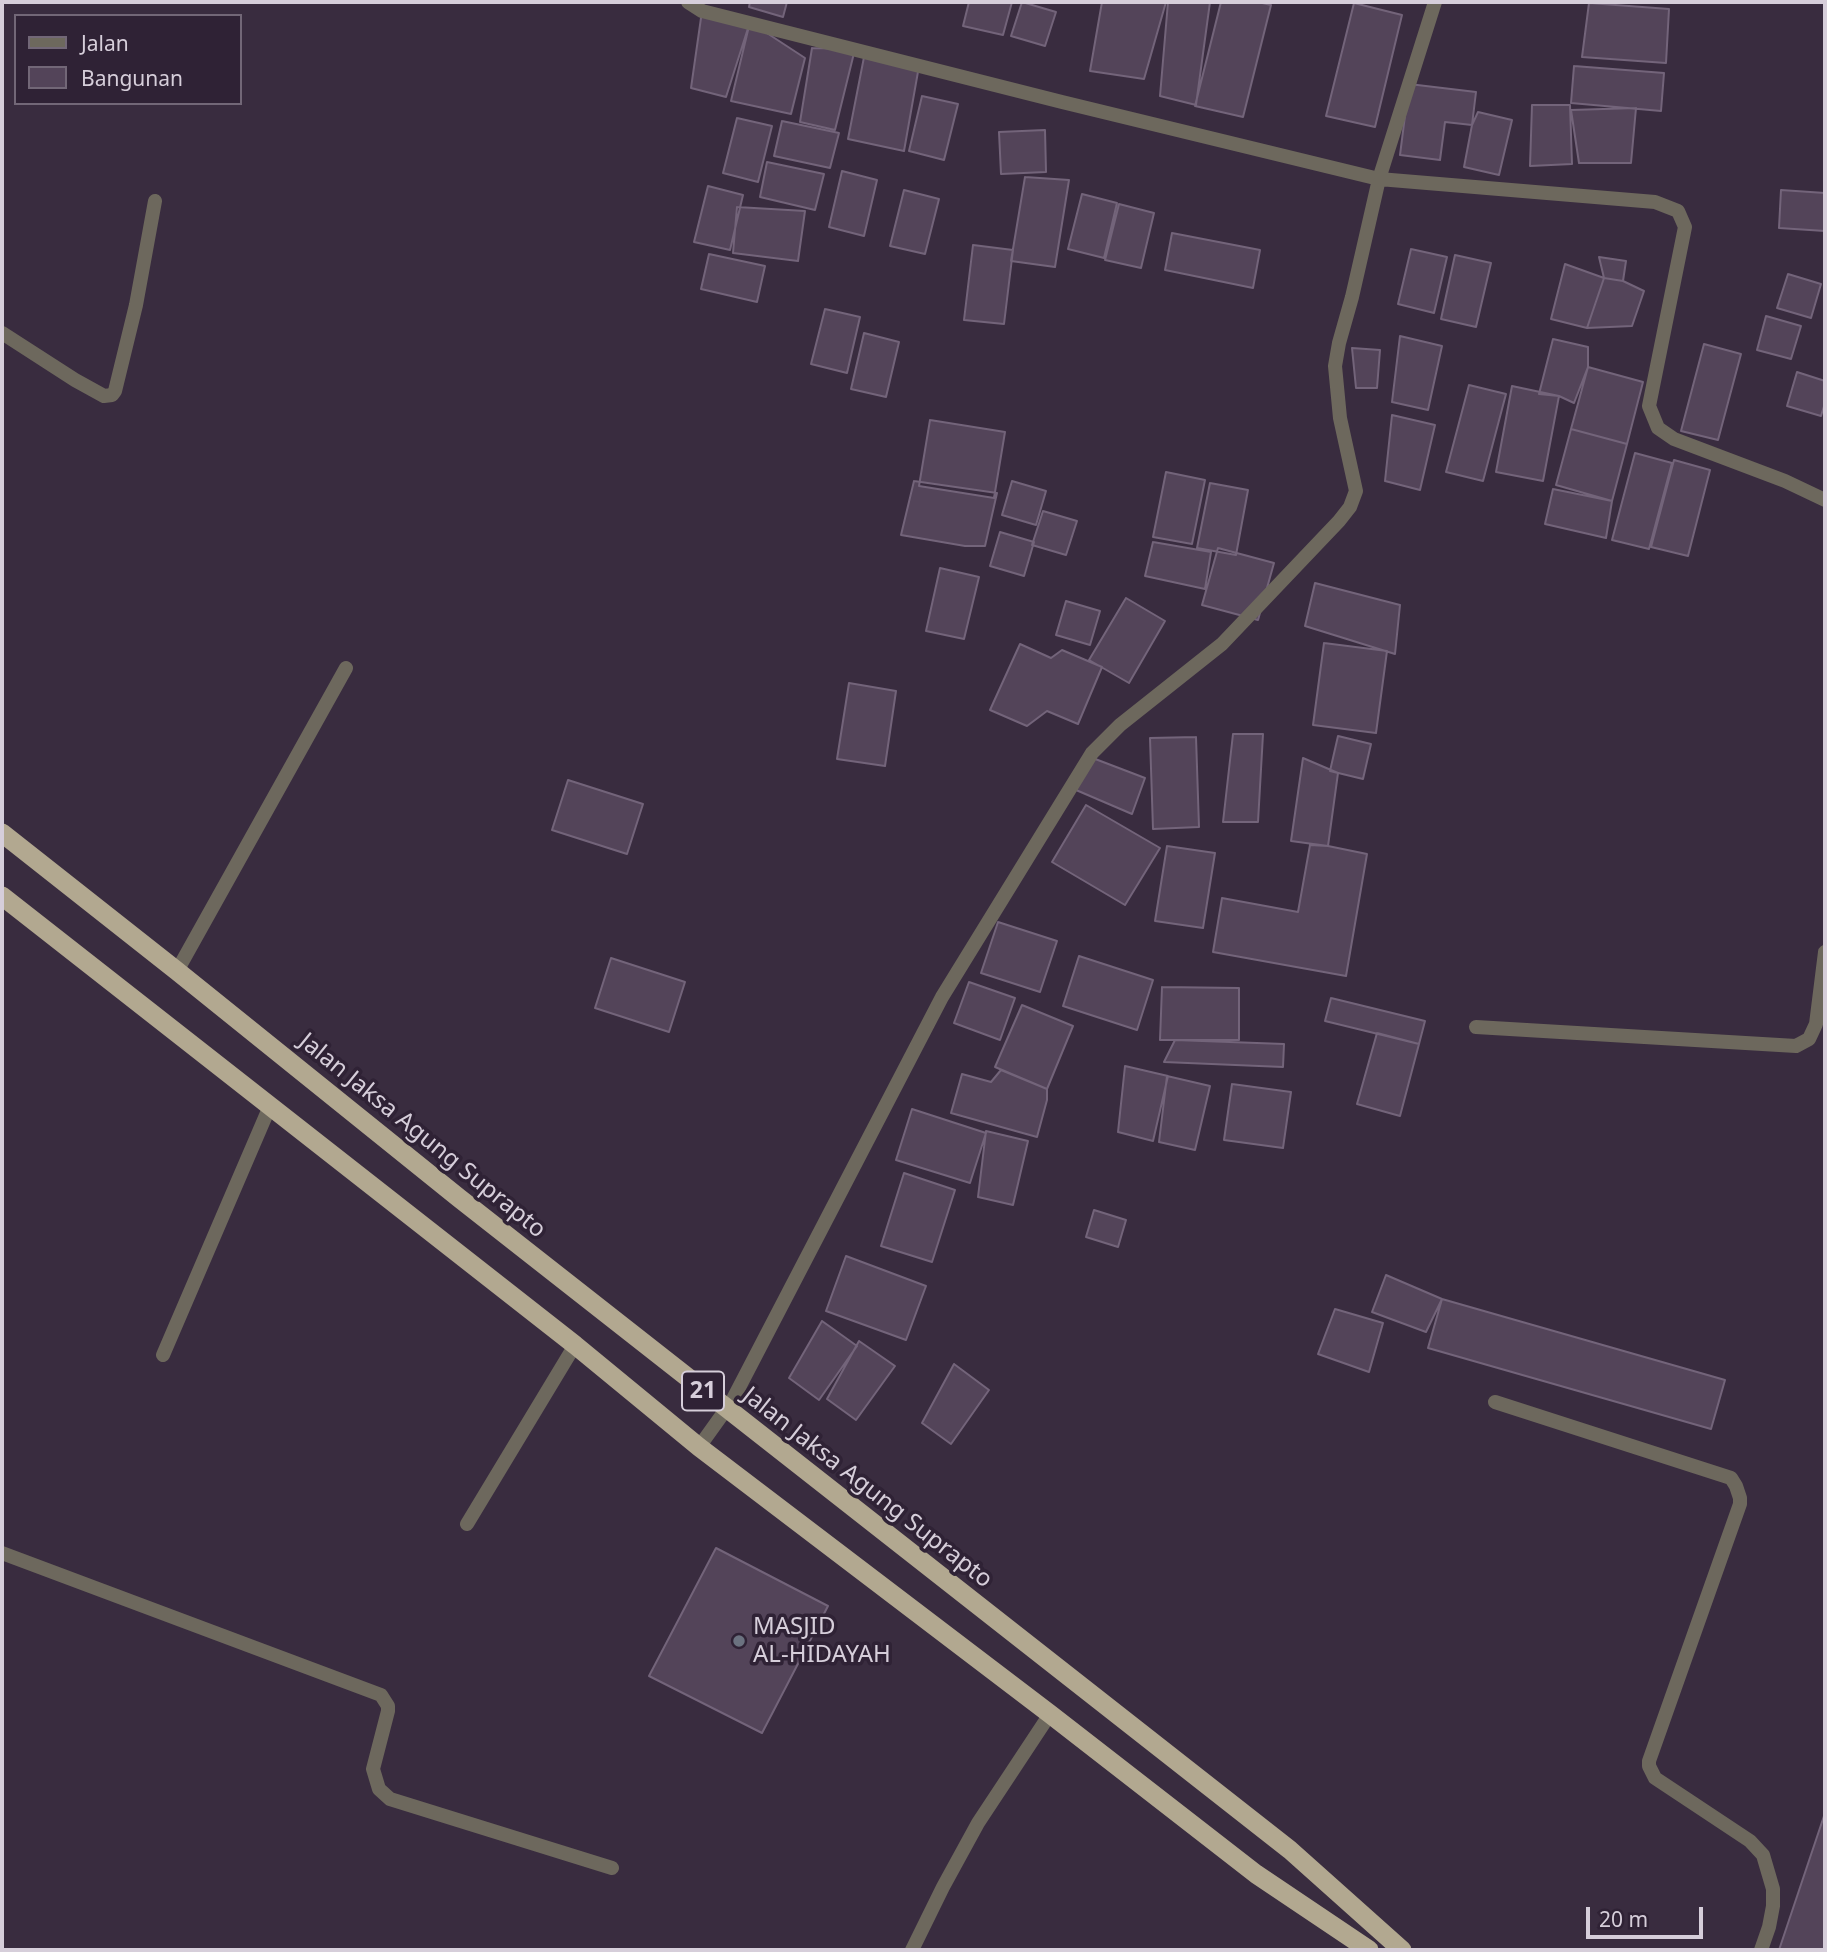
<!DOCTYPE html>
<html>
<head>
<meta charset="utf-8">
<style>
  body { margin:0 }
  #map { position:relative; width:1827px; height:1952px; overflow:hidden; background:#392c3f; font-family:"Noto Sans",sans-serif }
  canvas { display:block }
  .frame { position:absolute; inset:0; border:4px solid #d6ceda; pointer-events:none }
  .legend { position:absolute; left:14px; top:14px; width:228px; height:91px; box-sizing:border-box; background:#2f2235; border:2px solid #726777; margin:0; padding:9px 12px; list-style:none; font-size:21px; color:#d6ceda }
  .legend li { display:flex; align-items:center; gap:14px; height:35px }
  .legend b { width:35px; border:2px solid #726777 }
  .scale { position:absolute; left:1586px; top:1907px; width:117px; height:32px; box-sizing:border-box; border:4px solid #d6ceda; border-top:0; padding-left:9px; font-size:21px; line-height:24px; white-space:nowrap; color:#d6ceda; -webkit-text-stroke:5px #2f2235; paint-order:stroke }
</style>
</head>
<body>
<div id="map">
<canvas width="1827" height="1952"></canvas>
<div class="frame"></div>
<ul class="legend">
<li><b style="height:9px;background:#6d685d"></b>Jalan</li>
<li><b style="height:19px;background:#534459"></b>Bangunan</li>
</ul>
<div class="scale">20 m</div>
</div>
<script>
const g = document.querySelector('canvas').getContext('2d');
g.lineJoin = 'round';
function fillPath(path, color) {
  g.fillStyle = color;
  g.fill(path, 'evenodd');
}
function shape(rows) {
  const path = new Path2D();
  for (const r of rows) {
    path.moveTo(r[0], r[1]);
    for (let i = 2; i < r.length; i += 2) path.lineTo(r[i], r[i + 1]);
  }
  return path;
}
function trace(path, color, width, dash) {
  g.strokeStyle = color;
  g.lineWidth = width;
  g.lineCap = dash ? 'butt' : 'round';
  g.setLineDash(dash || []);
  g.stroke(path);
}
function label(font, color, halo, rows, align = 'center') {
  g.font = font + ' "Noto Sans",sans-serif';
  g.lineWidth = 7;
  g.setLineDash([]);
  g.textBaseline = 'middle';
  g.strokeStyle = halo;
  g.fillStyle = color;
  for (const [text, x, y, turn = 0] of rows) {
    g.save();
    g.translate(x, y);
    g.rotate((+turn || 0) * Math.PI / 180);
    g.textAlign = isNaN(turn) ? turn : align;
    if (halo) g.strokeText(text, 0, 0);
    g.fillText(text, 0, 0);
    g.restore();
  }
}
const building = shape([
  [750,2,787,2,783,17,749,7,750,2],
  [969,2,1012,2,1003,35,963,26,969,2],
  [1022,2,1056,12,1045,46,1011,36,1022,2],
  [1102,2,1166,2,1144,79,1090,71,1102,2],
  [1168,2,1210,2,1196,105,1160,96,1168,2],
  [1221,2,1258,2,1271,5,1243,117,1195,106,1221,2],
  [1354,3,1402,15,1375,127,1326,116,1354,3],
  [1589,3,1669,9,1666,63,1582,57,1589,3],
  [702,11,750,22,726,97,691,88,702,11],
  [750,22,805,58,791,114,731,101,750,22],
  [812,48,855,49,835,130,800,122,812,48],
  [865,52,919,66,904,151,848,139,865,52],
  [1574,66,1664,73,1661,111,1571,103,1574,66],
  [1409,84,1476,92,1472,125,1445,122,1440,160,1400,155,1409,84],
  [922,96,958,104,944,160,909,151,922,96],
  [1532,105,1570,105,1572,164,1530,166,1532,105],
  [1636,108,1631,163,1579,163,1571,110,1636,108],
  [1478,112,1512,120,1499,175,1464,167,1472,125,1478,112],
  [737,118,772,126,758,182,723,173,737,118],
  [782,121,839,133,830,168,774,156,782,121],
  [1045,130,1046,172,1001,174,999,132,1045,130],
  [767,162,824,174,815,210,760,197,767,162],
  [842,171,877,180,864,236,829,227,842,171],
  [1025,177,1069,180,1055,267,1011,261,1025,177],
  [708,186,743,195,730,250,694,242,708,186],
  [904,190,939,199,925,254,890,246,904,190],
  [1781,190,1825,193,1825,231,1779,228,1781,190],
  [1082,194,1117,203,1104,258,1068,249,1082,194],
  [1119,204,1154,213,1141,268,1105,260,1119,204],
  [737,207,805,211,798,261,733,253,737,207],
  [1172,233,1260,250,1253,288,1165,270,1172,233],
  [973,245,1013,250,1004,324,964,320,973,245],
  [1411,249,1447,257,1434,313,1398,304,1411,249],
  [709,254,765,266,757,302,701,289,709,254],
  [1455,255,1491,263,1476,327,1441,319,1455,255],
  [1599,257,1626,261,1623,281,1604,278,1599,257],
  [1565,264,1604,278,1587,328,1551,319,1565,264],
  [1788,274,1821,284,1811,318,1777,308,1788,274],
  [1604,278,1623,281,1644,291,1632,326,1587,328,1604,278],
  [825,309,860,317,847,373,811,364,825,309],
  [1766,316,1801,326,1791,359,1757,350,1766,316],
  [864,333,899,342,886,397,851,389,864,333],
  [1400,336,1442,346,1428,410,1392,402,1400,336],
  [1553,339,1588,347,1588,367,1574,403,1559,396,1539,394,1553,339],
  [1704,344,1741,354,1718,440,1681,431,1704,344],
  [1352,348,1380,350,1377,388,1356,388,1352,348],
  [1588,367,1643,382,1627,444,1571,429,1588,367],
  [1797,372,1825,381,1825,403,1821,416,1787,406,1797,372],
  [1469,385,1506,394,1483,481,1446,472,1469,385],
  [1512,386,1559,396,1543,481,1496,472,1512,386],
  [1392,415,1435,425,1420,490,1385,481,1392,415],
  [930,420,1005,432,994,498,919,486,930,420],
  [1571,429,1627,444,1612,501,1556,485,1571,429],
  [1635,453,1672,463,1649,549,1612,540,1635,453],
  [1674,460,1710,470,1688,556,1651,547,1674,460],
  [1166,472,1205,480,1192,544,1153,537,1166,472],
  [914,481,997,493,985,546,965,546,901,535,914,481],
  [1012,481,1046,491,1036,525,1002,515,1012,481],
  [1210,483,1248,490,1236,555,1197,548,1210,483],
  [1553,489,1612,501,1606,538,1545,524,1553,489],
  [1043,511,1077,521,1066,555,1032,545,1043,511],
  [1000,532,1034,542,1024,576,990,566,1000,532],
  [1153,542,1211,552,1205,589,1145,576,1153,542],
  [1218,548,1274,563,1258,620,1202,605,1218,548],
  [940,568,979,577,964,639,926,631,940,568],
  [1315,583,1400,605,1395,654,1305,626,1315,583],
  [1126,598,1165,621,1129,683,1089,660,1126,598],
  [1066,601,1100,611,1090,645,1056,635,1066,601],
  [1324,643,1387,651,1376,733,1313,725,1324,643],
  [1020,644,1051,658,1062,650,1102,667,1078,724,1047,711,1027,726,990,710,1020,644],
  [849,683,896,691,885,766,837,759,849,683],
  [1233,734,1263,734,1258,822,1223,822,1233,734],
  [1338,736,1371,744,1363,779,1330,771,1338,736],
  [1196,737,1199,827,1153,829,1150,738,1196,737],
  [1090,757,1145,778,1132,814,1076,790,1090,757],
  [1303,758,1338,773,1328,846,1291,841,1303,758],
  [568,780,643,804,627,854,552,830,568,780],
  [1086,805,1160,848,1125,905,1052,862,1086,805],
  [1310,845,1328,846,1367,854,1346,976,1213,952,1222,898,1298,912,1310,845],
  [1167,846,1215,853,1203,928,1155,921,1167,846],
  [998,922,1057,941,1040,992,981,973,998,922],
  [1079,956,1153,980,1137,1030,1063,1006,1079,956],
  [611,958,685,982,669,1032,595,1008,611,958],
  [969,982,1015,998,1000,1040,954,1023,969,982],
  [1162,987,1239,988,1239,1040,1160,1040,1162,987],
  [1331,998,1425,1021,1419,1044,1325,1021,1331,998],
  [1022,1005,1073,1026,1047,1089,995,1067,1022,1005],
  [1377,1033,1419,1044,1400,1116,1357,1104,1377,1033],
  [1175,1040,1284,1044,1283,1067,1164,1062,1175,1040],
  [1125,1066,1168,1076,1153,1141,1118,1132,1125,1066],
  [1001,1070,1047,1089,1047,1100,1037,1137,951,1113,962,1074,991,1082,1001,1070],
  [1167,1076,1210,1086,1195,1150,1159,1142,1167,1076],
  [1232,1084,1291,1092,1283,1148,1224,1140,1232,1084],
  [912,1109,986,1133,970,1183,896,1160,912,1109],
  [986,1131,1028,1141,1013,1205,978,1197,986,1131],
  [904,1173,955,1190,932,1262,881,1246,904,1173],
  [1094,1210,1126,1220,1118,1247,1086,1237,1094,1210],
  [846,1256,926,1286,906,1340,826,1311,846,1256],
  [1386,1275,1442,1299,1426,1332,1372,1312,1386,1275],
  [1442,1299,1725,1380,1711,1429,1428,1348,1442,1299],
  [1335,1309,1383,1323,1369,1372,1318,1354,1335,1309],
  [822,1321,857,1346,819,1400,789,1378,822,1321],
  [859,1341,895,1366,856,1420,827,1399,859,1341],
  [954,1364,989,1390,951,1444,922,1423,954,1364],
  [716,1548,828,1606,762,1733,649,1676,716,1548],
  [1825,1813,1825,1950,1779,1950,1825,1813]
]);
fillPath(building, '#534459');
trace(building, '#73647a', 2);
trace(shape([
  [688,2,702,11,1062,102,1379,179,1352,297,1339,343,1335,366,1340,418,1356,491,1350,507,1339,521,1222,644,1120,725,1092,753,942,997,732,1401,699,1447],
  [1435,2,1379,179,1655,202,1678,211,1685,227,1649,406,1658,428,1674,439,1785,481,1825,500],
  [2,333,75,380,104,396,112,395,115,391,136,305,155,201],
  [177,971,346,668],
  [1476,1027,1796,1046,1809,1039,1816,1024,1825,952],
  [163,1355,270,1106],
  [1495,1402,1731,1478,1736,1486,1740,1498,1740,1504,1649,1761,1649,1766,1655,1778,1750,1841,1763,1855,1773,1889,1773,1906,1769,1927,1761,1950],
  [467,1524,575,1345],
  [2,1553,381,1695,388,1706,388,1711,373,1769,379,1789,390,1799,612,1868],
  [912,1950,943,1887,978,1823,1050,1714]
]), '#6d685d', 14);
trace(shape([
  [2,833,177,971,459,1198,1290,1850,1402,1950],
  [2,896,575,1345,699,1447,1050,1714,1256,1874,1369,1950]
]), '#b2a890', 19);
for (const [x, y, r, color] of [
  [739,1641,7,"#6b7280"]
]) {
  const dot = new Path2D();
  dot.arc(x, y, r, 0, 2 * Math.PI);
  g.fillStyle = color;
  g.fill(dot);
  trace(dot, '#2f2235', 2.5);
}
for (const [x, y, w] of [
  [703,1391,42]
]) {
  const box = new Path2D();
  box.roundRect(x - w / 2, y - 19.5, w, 39, 5);
  g.fillStyle = '#2f2235';
  g.fill(box);
  trace(box, '#d6ceda', 2);
}
label('bold 23px', '#d6ceda', null, [
  ["21",703,1391]
]);
label('24px', '#d6ceda', '#2f2235', [
  ["Jalan Jaksa Agung Suprapto",422,1136,39],
  ["Jalan Jaksa Agung Suprapto",867,1488,38]
]);
label('24px', '#d6ceda', '#2f2235', [
  ["MASJID",753,1627],
  ["AL-HIDAYAH",753,1655]
], 'left');
</script>
</body>
</html>
